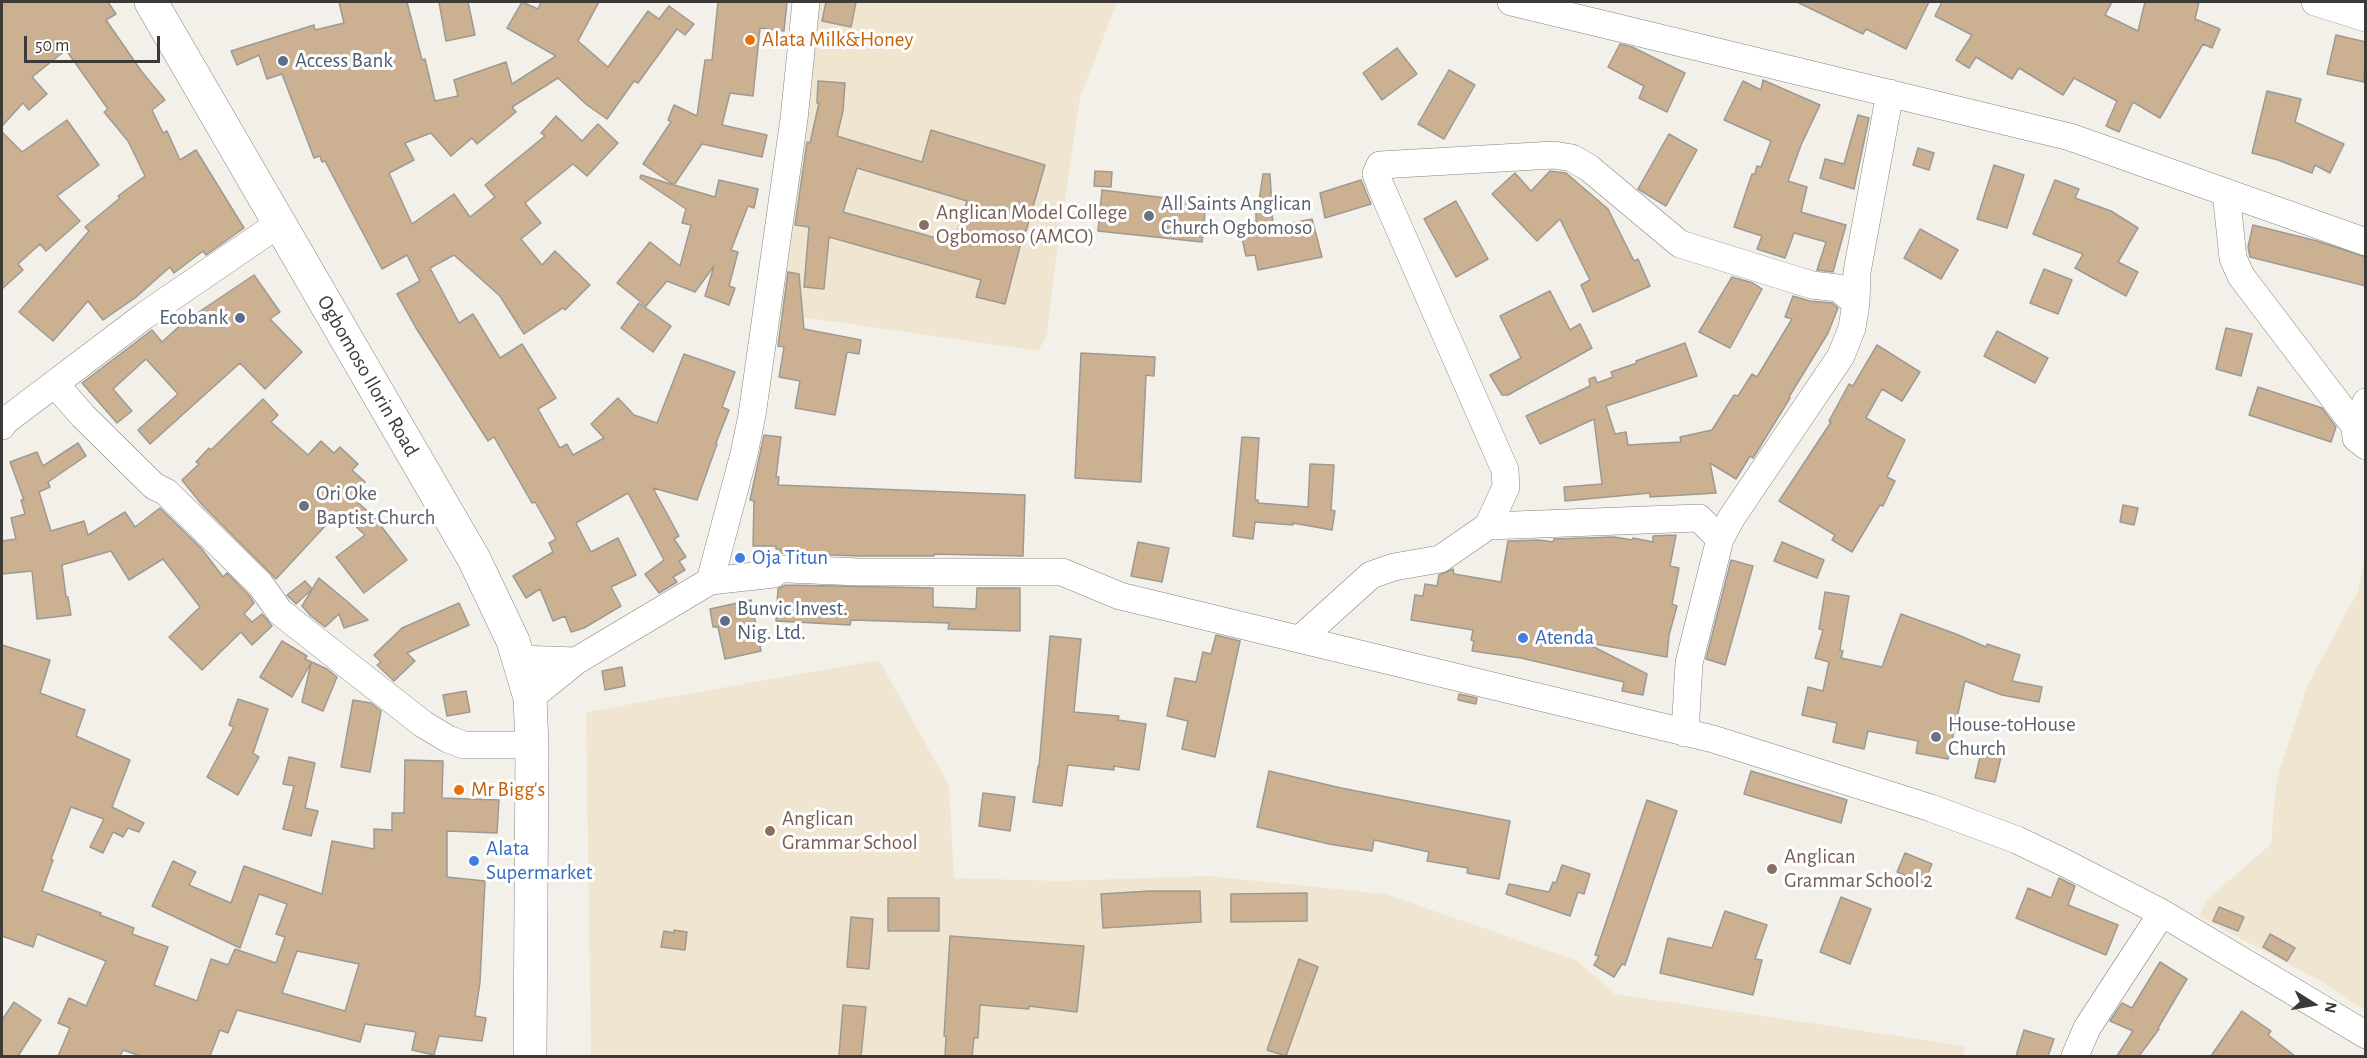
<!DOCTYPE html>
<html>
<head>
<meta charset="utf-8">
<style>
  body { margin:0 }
  #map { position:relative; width:2367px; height:1058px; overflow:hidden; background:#f3f0e9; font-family:"Alegreya Sans",sans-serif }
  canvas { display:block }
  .frame { position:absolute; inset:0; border:3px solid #3b3a37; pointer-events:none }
  .north { position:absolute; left:2283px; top:974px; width:60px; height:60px; -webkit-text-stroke:4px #fff; paint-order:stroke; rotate:101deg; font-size:16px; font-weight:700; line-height:24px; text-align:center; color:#3b3a37 }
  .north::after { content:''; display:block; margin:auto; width:21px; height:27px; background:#3b3a37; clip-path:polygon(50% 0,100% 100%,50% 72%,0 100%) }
  .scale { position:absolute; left:24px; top:36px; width:136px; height:27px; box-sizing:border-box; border:3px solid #3b3a37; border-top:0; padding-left:8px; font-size:18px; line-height:21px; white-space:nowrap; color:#3b3a37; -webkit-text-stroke:4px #fff; paint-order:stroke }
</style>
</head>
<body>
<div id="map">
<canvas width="2367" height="1058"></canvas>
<div class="frame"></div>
<div class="north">N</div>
<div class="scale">50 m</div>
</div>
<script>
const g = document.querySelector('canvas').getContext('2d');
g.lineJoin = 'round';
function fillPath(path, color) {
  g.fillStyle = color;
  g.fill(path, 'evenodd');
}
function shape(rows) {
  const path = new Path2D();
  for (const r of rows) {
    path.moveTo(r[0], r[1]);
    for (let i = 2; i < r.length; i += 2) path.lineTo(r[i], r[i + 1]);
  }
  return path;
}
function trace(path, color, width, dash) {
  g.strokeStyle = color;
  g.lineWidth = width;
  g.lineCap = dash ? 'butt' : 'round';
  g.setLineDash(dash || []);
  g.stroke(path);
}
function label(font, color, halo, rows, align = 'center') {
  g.font = font + ' "Alegreya Sans",sans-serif';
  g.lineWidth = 6;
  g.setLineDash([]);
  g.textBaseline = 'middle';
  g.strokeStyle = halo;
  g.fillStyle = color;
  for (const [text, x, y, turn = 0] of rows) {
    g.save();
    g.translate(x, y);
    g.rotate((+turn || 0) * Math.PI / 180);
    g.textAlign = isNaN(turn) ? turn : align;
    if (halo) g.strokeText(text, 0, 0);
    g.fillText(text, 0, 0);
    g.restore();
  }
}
fillPath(shape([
  [816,2,1117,2,1080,98,1055,266,1047,336,1038,351,774,313],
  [2365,555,2365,1009,2353,1003,2322,982,2199,916,2207,900,2271,844,2275,791,2280,769,2308,684,2358,591],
  [879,660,949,786,954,878,1060,881,1207,876,1385,894,1576,960,1615,994,1965,1046,1963,1056,591,1056,586,712]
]), '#f0e5d1');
const building = shape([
  [2,2,108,2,116,14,106,20,142,72,165,100,152,110,163,133,167,131,180,160,196,150,244,228,206,255,203,251,174,273,170,267,135,298,103,320,88,301,53,341,19,312,89,231,85,227,120,198,118,196,145,176,128,141,104,112,108,109,66,50,32,77,47,94,29,110,23,103,2,126,2,2],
  [339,2,407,2,422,60,425,59,435,101,458,96,454,80,506,62,512,84,556,56,507,28,522,2,538,9,541,2,599,2,578,41,608,67,648,11,659,19,669,6,694,24,685,35,677,29,638,83,634,81,607,119,587,105,558,78,512,107,516,112,477,144,472,138,451,156,431,133,405,143,414,160,389,173,412,224,454,194,470,217,495,197,485,185,545,136,541,133,556,116,582,141,598,124,618,143,587,176,573,164,525,203,541,223,521,239,542,265,555,251,590,285,565,310,563,308,524,334,500,296,454,255,430,268,459,323,473,314,500,358,522,344,556,398,538,409,560,448,567,444,573,455,604,438,591,424,618,398,634,415,657,423,684,354,735,372,722,407,729,410,716,443,717,444,697,500,653,488,679,536,674,539,686,557,679,561,685,570,673,577,677,582,659,593,645,574,664,560,628,493,576,523,591,552,618,538,636,575,611,587,621,606,584,628,571,632,565,616,553,621,540,589,526,598,513,576,553,552,549,543,556,539,535,502,532,503,494,437,488,441,416,328,397,294,420,281,407,255,382,269,325,161,322,162,320,156,314,158,282,74,267,79,259,55,237,65,231,51,314,25,315,30,344,23,339,2],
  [439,2,468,2,475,35,446,41,439,2],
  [718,2,787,2,784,31,760,28,753,96,730,93,722,125,767,135,762,157,702,144,674,185,715,197,719,180,758,189,754,208,748,206,731,250,738,252,729,286,735,288,729,305,705,296,714,266,695,292,667,281,646,306,617,283,650,242,680,266,691,225,682,223,686,209,640,178,641,175,674,185,643,164,671,122,668,120,674,105,697,116,705,60,712,60,718,2],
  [826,2,856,2,851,27,822,21,826,2],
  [1797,2,1929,2,1906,49,1866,29,1863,34,1797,2],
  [1942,2,2112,2,2105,15,2138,31,2145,2,2199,2,2195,19,2220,29,2212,48,2203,44,2160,118,2133,102,2119,132,2106,126,2117,101,2074,78,2063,95,2019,68,2012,79,1976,57,1969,68,1956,60,1972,35,1935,16,1942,2],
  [2336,35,2366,42,2364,82,2327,74,2336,35],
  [1620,44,1632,47,1685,73,1667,112,1639,98,1644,86,1608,67,1620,44],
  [1397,48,1417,74,1382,100,1363,73,1397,48],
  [1449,70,1475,85,1444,139,1418,124,1449,70],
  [1763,80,1820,105,1801,145,1788,181,1807,187,1801,212,1846,225,1833,272,1817,270,1826,242,1794,233,1785,258,1757,249,1762,236,1734,227,1752,174,1755,174,1757,166,1761,167,1771,141,1724,120,1743,81,1761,90,1763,80],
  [818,81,845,83,843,111,837,136,922,162,931,130,1045,165,1026,231,1024,231,1005,304,976,297,981,280,829,237,824,289,804,287,809,227,795,225,807,142,810,143,819,103,817,103,818,81],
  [857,168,967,201,954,243,843,212,857,168],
  [2267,91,2301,99,2295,122,2344,144,2330,173,2315,165,2312,173,2278,160,2252,153,2267,91],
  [1858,115,1869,118,1854,189,1820,178,1825,159,1844,164,1858,115],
  [67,120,99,165,57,196,80,221,46,251,40,244,18,264,23,270,2,289,2,132,22,152,67,120],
  [1669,134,1697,150,1666,206,1638,189,1669,134],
  [1918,148,1934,153,1929,170,1913,165,1918,148],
  [1994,165,2024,175,2007,228,1977,219,1994,165],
  [1095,171,1112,172,1111,187,1094,186,1095,171],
  [1550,171,1566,173,1608,209,1634,261,1638,259,1650,286,1593,312,1581,285,1590,280,1560,219,1537,241,1492,194,1515,173,1531,191,1550,171],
  [1263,174,1270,174,1273,227,1312,219,1322,257,1258,270,1255,255,1246,256,1241,234,1256,231,1256,200,1259,201,1263,174],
  [1361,180,1371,204,1325,218,1320,193,1361,180],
  [2055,180,2079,189,2075,198,2111,211,2138,228,2118,262,2138,272,2126,296,2075,268,2083,254,2033,234,2055,180],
  [1102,190,1206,203,1202,242,1098,231,1102,190],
  [1456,201,1488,259,1456,277,1424,219,1456,201],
  [2253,225,2317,241,2366,257,2366,286,2250,257,2248,247,2253,225],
  [1920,229,1958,250,1941,279,1904,258,1920,229],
  [2044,269,2072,280,2058,314,2030,303,2044,269],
  [788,272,799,274,804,329,861,340,859,354,847,352,835,415,795,408,800,381,779,377,784,347,778,346,788,272],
  [254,275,280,312,270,319,302,352,265,389,240,363,150,444,138,430,178,394,146,359,113,389,132,411,117,423,82,383,152,330,162,342,184,322,254,275],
  [1732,277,1753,283,1762,289,1730,348,1699,332,1732,277],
  [1550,291,1570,330,1580,324,1592,348,1508,395,1502,395,1490,375,1521,358,1500,316,1550,291],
  [1793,296,1810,301,1832,303,1838,308,1828,333,1789,397,1790,398,1758,450,1753,458,1750,456,1736,479,1710,463,1716,493,1650,497,1650,493,1565,501,1564,487,1602,484,1594,419,1540,444,1526,416,1590,386,1589,379,1595,377,1597,383,1613,377,1611,372,1637,363,1636,361,1685,343,1697,376,1606,406,1615,434,1626,432,1628,445,1681,442,1680,437,1712,430,1734,395,1738,396,1752,374,1757,377,1792,319,1785,317,1793,296],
  [639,303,671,326,653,352,621,328,639,303],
  [2226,328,2252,334,2241,376,2216,369,2226,328],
  [1997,331,2048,358,2035,383,1984,356,1997,331],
  [1877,345,1920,372,1902,401,1882,389,1866,418,1905,440,1887,477,1895,481,1883,506,1880,505,1852,552,1832,540,1835,535,1779,501,1831,422,1829,421,1849,384,1853,386,1877,345],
  [1081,353,1155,357,1154,376,1146,375,1141,482,1075,478,1081,353],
  [2258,387,2322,408,2336,427,2331,442,2249,415,2258,387],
  [263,399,278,415,271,422,308,455,321,441,334,453,340,447,358,464,352,470,365,482,352,497,375,518,407,560,364,593,336,557,365,535,339,511,276,579,203,506,182,480,199,464,196,462,209,448,211,450,263,399],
  [764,435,781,437,776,477,779,477,778,485,1025,495,1023,556,934,554,934,556,859,556,780,553,781,550,776,549,776,546,753,546,754,501,750,500,764,435],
  [1242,437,1259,438,1255,500,1258,500,1258,503,1308,507,1310,464,1334,465,1331,510,1335,511,1332,530,1293,523,1293,525,1255,522,1253,539,1233,536,1242,437],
  [78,443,86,456,48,482,50,487,39,492,51,531,84,521,88,535,125,512,135,527,160,508,201,548,223,577,227,573,248,594,254,603,244,614,252,622,262,614,272,626,252,645,241,632,202,670,169,637,200,607,163,559,129,580,111,551,62,565,66,597,68,597,71,615,37,619,32,571,2,574,2,541,16,539,11,518,25,514,21,500,24,500,10,462,37,452,43,466,78,443],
  [2123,505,2138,508,2134,525,2120,522,2123,505],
  [1676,535,1670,566,1679,568,1672,604,1677,606,1669,635,1667,657,1584,642,1647,674,1643,695,1622,691,1624,682,1521,658,1472,651,1474,641,1471,640,1473,630,1411,620,1415,595,1423,596,1425,584,1437,586,1439,575,1453,569,1454,574,1501,582,1508,541,1539,540,1553,542,1554,539,1614,537,1632,540,1633,538,1653,542,1653,536,1676,535],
  [1138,542,1169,548,1162,582,1131,576,1138,542],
  [1782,542,1824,560,1817,578,1774,561,1782,542],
  [1731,560,1753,566,1725,665,1706,659,1731,560],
  [319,578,349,603,368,620,344,628,339,614,325,627,311,616,302,606,319,578],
  [305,581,312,589,296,604,287,595,305,581],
  [786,585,933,588,933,607,976,609,977,588,1020,588,1020,631,948,629,949,623,851,620,850,625,776,621,778,589,786,585],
  [1825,592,1849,596,1840,650,1843,651,1841,658,1882,667,1901,614,1956,634,1986,647,1987,644,2020,655,2012,681,2042,687,2039,702,2002,695,1965,681,1948,759,1916,753,1918,741,1868,731,1864,749,1833,742,1837,723,1802,715,1808,687,1823,691,1829,662,1815,658,1823,630,1819,629,1825,592],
  [751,600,761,651,725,659,718,627,713,627,710,609,751,600],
  [459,603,469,625,407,653,415,661,394,681,377,665,381,662,374,655,402,628,459,603],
  [1216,635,1240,641,1215,757,1182,749,1188,721,1167,716,1175,678,1196,682,1203,652,1211,654,1216,635],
  [1050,636,1081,639,1074,712,1119,716,1118,720,1146,724,1139,770,1114,766,1114,770,1068,765,1062,806,1033,802,1038,766,1039,767,1050,636],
  [282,641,307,656,305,659,327,669,337,677,323,711,302,702,311,663,292,697,260,677,282,641],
  [2,645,50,660,40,693,85,710,76,736,130,760,112,807,144,823,139,832,128,828,123,837,113,832,103,853,90,847,104,819,71,807,51,859,53,860,42,891,101,913,100,915,134,928,132,934,168,947,154,985,197,1001,211,959,228,965,235,949,276,963,285,937,276,934,287,904,259,894,240,948,152,906,173,861,196,872,189,885,231,903,244,866,322,894,332,841,374,849,374,829,392,830,392,813,404,813,405,760,443,761,442,798,499,800,497,833,447,831,447,877,485,881,480,982,475,1016,486,1018,482,1041,439,1036,434,1055,412,1050,416,1032,365,1024,360,1042,237,1010,228,1033,220,1030,210,1056,141,1056,123,1050,120,1056,58,1056,70,1028,58,1023,69,998,86,1006,106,961,37,934,33,947,2,936,2,645],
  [297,951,359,964,345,1011,282,993,297,951],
  [622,667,625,686,605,690,602,671,622,667],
  [466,691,470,712,447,716,443,695,466,691],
  [1459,694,1477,698,1476,704,1458,700,1459,694],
  [238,699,268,709,253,753,259,757,238,795,207,777,234,727,229,725,238,699],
  [353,700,371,703,381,711,370,772,341,767,353,700],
  [1982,749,2002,753,1995,782,1975,778,1982,749],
  [289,757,315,763,305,808,318,811,311,836,283,829,294,786,283,784,289,757],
  [1269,771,1341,788,1510,821,1499,879,1467,873,1468,868,1427,861,1429,852,1374,840,1372,851,1329,844,1257,827,1269,771],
  [1751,771,1847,800,1841,823,1744,794,1751,771],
  [983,793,1015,797,1010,831,979,826,983,793],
  [1647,800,1677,811,1625,965,1622,964,1614,977,1594,965,1599,956,1595,955,1647,800],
  [1905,853,1932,864,1924,883,1897,872,1905,853],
  [1562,865,1590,874,1584,894,1578,892,1570,916,1506,894,1509,884,1549,892,1553,882,1556,883,1562,865],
  [2059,878,2075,886,2068,905,2118,925,2106,955,2016,918,2028,888,2051,898,2059,878],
  [1150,891,1200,891,1201,922,1103,928,1101,894,1150,891],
  [1307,893,1307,921,1231,922,1231,894,1307,893],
  [1841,897,1871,909,1850,964,1820,952,1841,897],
  [888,898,939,898,939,931,888,931,888,898],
  [2219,907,2244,917,2238,931,2213,921,2219,907],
  [1725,911,1767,925,1755,959,1762,960,1753,995,1660,973,1668,938,1712,948,1725,911],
  [851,917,873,919,869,969,847,967,851,917],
  [674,930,687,932,685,950,661,947,664,931,674,933,674,930],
  [2270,934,2295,948,2287,961,2263,947,2270,934],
  [950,936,1084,946,1077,1012,1029,1006,1029,1009,980,1005,978,1038,974,1038,972,1056,945,1056,946,1036,944,1036,950,936],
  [1299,959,1318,967,1286,1056,1267,1050,1299,959],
  [2160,962,2187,979,2158,1028,2159,1029,2139,1056,2117,1056,2133,1031,2110,1021,2122,1003,2132,1008,2160,962],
  [14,1002,41,1020,18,1056,2,1056,2,1020,14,1002],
  [843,1005,866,1007,861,1056,839,1056,843,1005],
  [2242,1011,2271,1031,2268,1035,2295,1056,2211,1056,2242,1011],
  [2024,1030,2054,1039,2048,1056,2016,1056,2024,1030]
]);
fillPath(building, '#cbb191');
trace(building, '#9e9993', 1.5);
const minor = shape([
  [1511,2,2070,137,2366,242],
  [2315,2,2366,18],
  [2226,192,2233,258,2241,276,2355,426],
  [55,384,83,416,154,486,166,492,260,584,280,612,423,724,448,739,464,745,532,745],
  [2366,402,2355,426,2356,438,2366,446],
  [2,426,4,422,144,316,280,223],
  [1488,526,1699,518,1720,539],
  [710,581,744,454,752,415,794,119,806,2],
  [1300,639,1371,575,1394,567,1440,559,1488,526,1506,487,1505,470,1381,187,1376,174,1380,165,1554,155,1572,158,1589,168,1680,244,1812,285,1838,288,1856,303],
  [519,659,576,661],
  [530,698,576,661,710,581,774,574,779,569,788,569,859,572,1062,572,1120,596,1713,739,1931,808,2017,840,2065,863,2162,913,2366,1035],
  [1685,733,1689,663,1720,539,1732,517,1841,356,1852,328,1856,303,1857,272,1890,93],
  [2075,1056,2087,1028,2162,913]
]);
const highway = shape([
  [151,2,474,559,513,641,530,698,532,745,530,1056]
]);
trace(minor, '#85837c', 28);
trace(highway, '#85837c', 34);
trace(minor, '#fff', 27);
trace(highway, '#fff', 33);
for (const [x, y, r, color] of [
  [750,40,6,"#e8710a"],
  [283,61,6,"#5c6f8a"],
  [1149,216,6,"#6b7280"],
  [924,225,6,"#8d6e63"],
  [240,318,6,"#5c6f8a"],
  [304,506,6,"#6b7280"],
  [740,558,6,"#3f7fe0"],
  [725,621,6,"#5c6f8a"],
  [1523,638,6,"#3f7fe0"],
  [1936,737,6,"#6b7280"],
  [459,790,6,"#e8710a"],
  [770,831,6,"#8d6e63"],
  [474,861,6,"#3f7fe0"],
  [1772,869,6,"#8d6e63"]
]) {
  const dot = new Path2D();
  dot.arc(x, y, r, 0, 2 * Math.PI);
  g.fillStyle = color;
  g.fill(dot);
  trace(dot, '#fff', 2);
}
label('21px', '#c56008', '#fff', [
  ["Alata Milk&Honey",762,40],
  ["Mr Bigg's",471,790]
], 'left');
label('21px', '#4e5e75', '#fff', [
  ["Access Bank",295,61],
  ["Ecobank",228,318,"right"],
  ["Bunvic Invest.",737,609],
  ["Nig. Ltd.",737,633]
], 'left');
label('21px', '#5b616d', '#fff', [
  ["All Saints Anglican",1161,204],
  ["Church Ogbomoso",1161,228],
  ["Ori Oke",316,494],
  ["Baptist Church",316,518],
  ["House-toHouse",1948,725],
  ["Church",1948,749]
], 'left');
label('21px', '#785e54', '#fff', [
  ["Anglican Model College",936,213],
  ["Ogbomoso (AMCO)",936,237],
  ["Anglican",782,819],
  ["Grammar School",782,843],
  ["Anglican",1784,857],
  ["Grammar School 2",1784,881]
], 'left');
label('21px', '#3b3a37', '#fff', [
  ["Ogbomoso Ilorin Road",368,376,60]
]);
label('21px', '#366cbe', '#fff', [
  ["Oja Titun",752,558],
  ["Atenda",1535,638],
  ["Alata",486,849],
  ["Supermarket",486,873]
], 'left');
</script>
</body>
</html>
